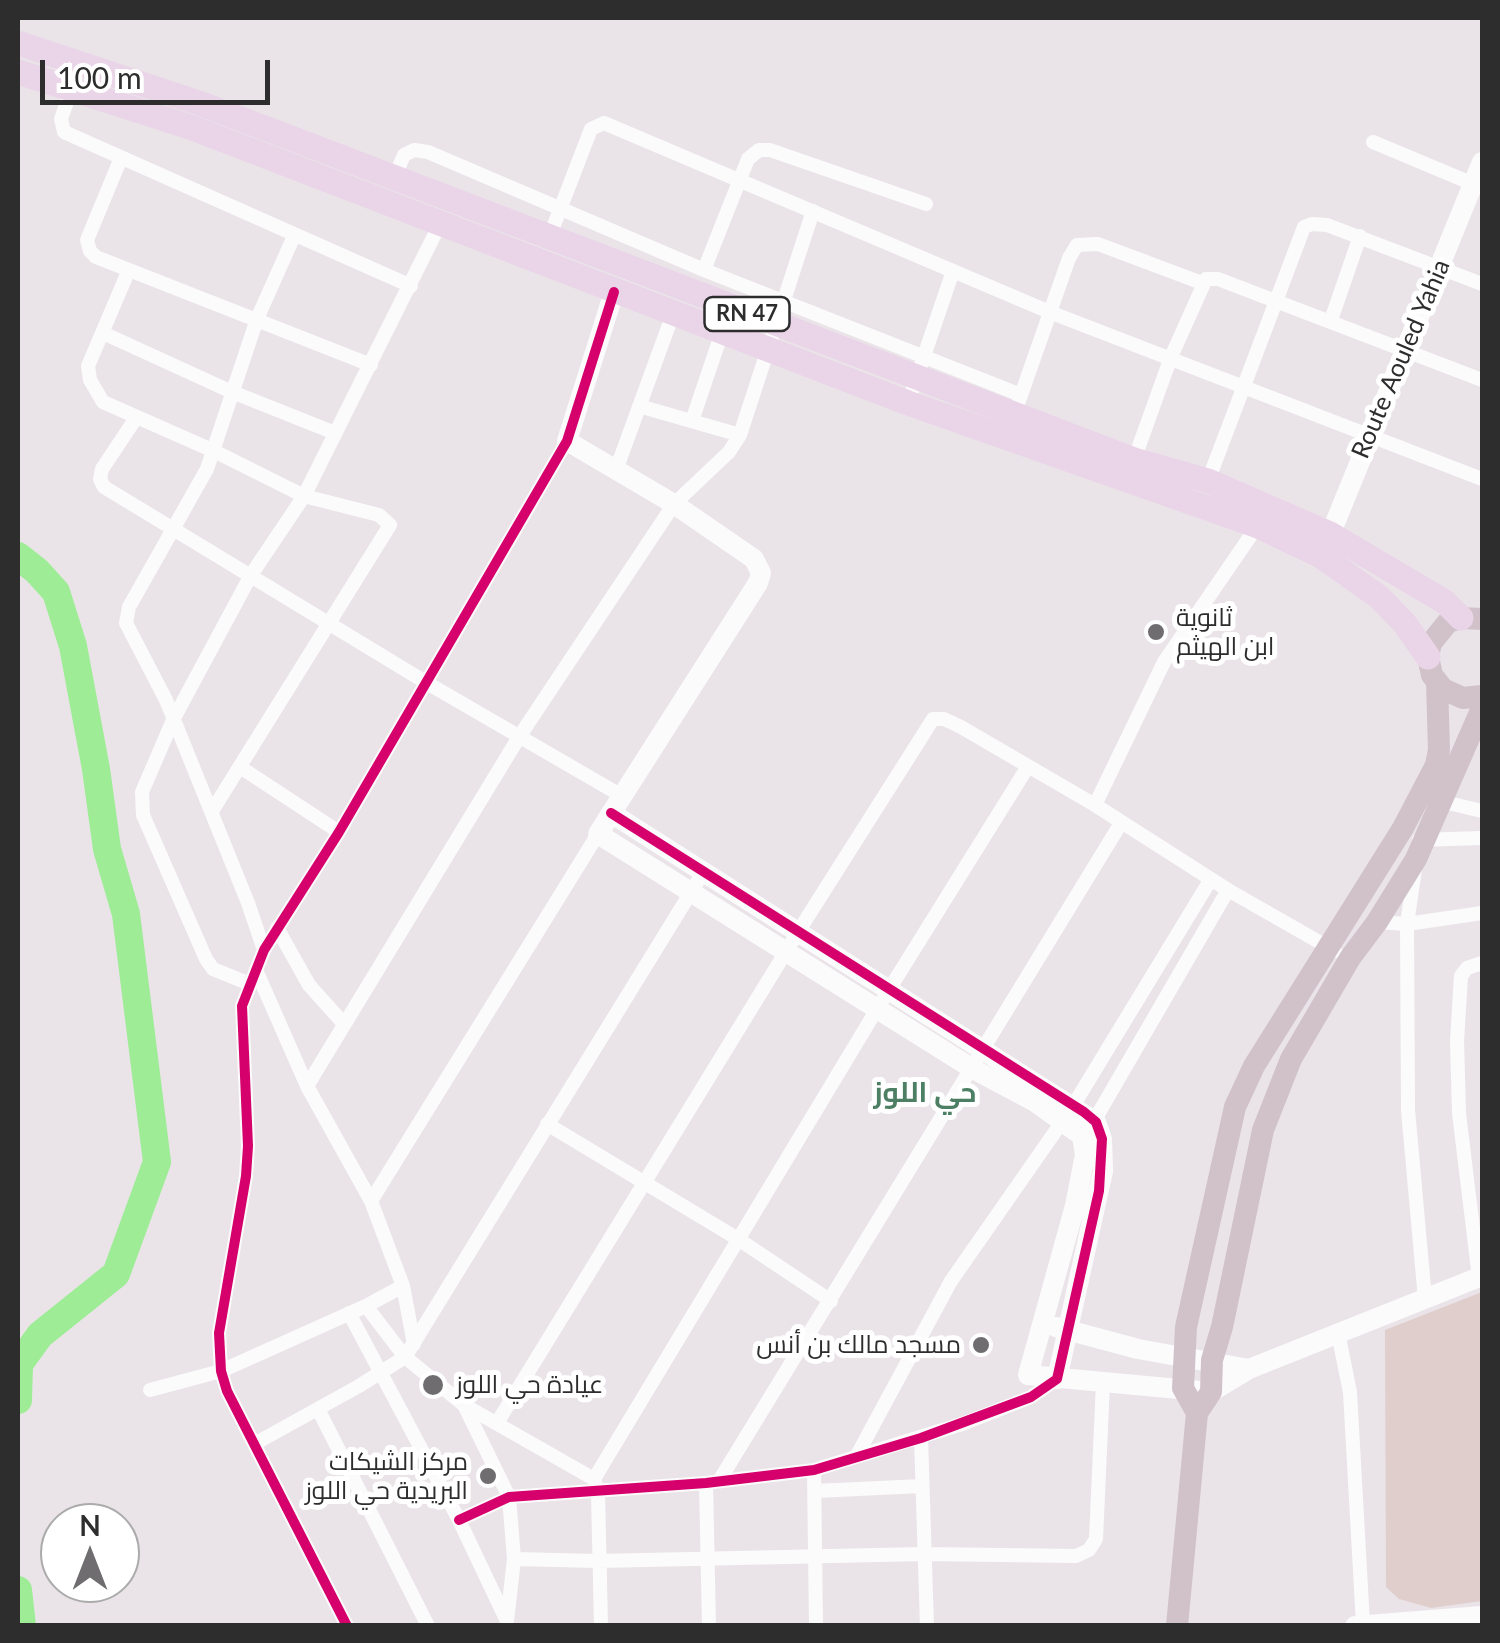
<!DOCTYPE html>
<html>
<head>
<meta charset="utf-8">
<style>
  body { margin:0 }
  #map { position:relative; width:1500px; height:1643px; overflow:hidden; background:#eae4e9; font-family:Lato,sans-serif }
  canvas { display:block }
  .frame { position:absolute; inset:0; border:20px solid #2d2d2d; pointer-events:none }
  .north { position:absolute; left:40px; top:1503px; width:100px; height:100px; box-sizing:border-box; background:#fff; border:2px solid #ababab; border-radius:50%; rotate:0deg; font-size:28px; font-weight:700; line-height:40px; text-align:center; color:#2d2d2d }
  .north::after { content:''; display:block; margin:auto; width:35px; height:45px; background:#6f6d6f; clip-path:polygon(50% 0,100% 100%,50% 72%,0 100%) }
  .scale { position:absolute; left:40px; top:60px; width:230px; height:45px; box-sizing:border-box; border:5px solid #2d2d2d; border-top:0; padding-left:12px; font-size:30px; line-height:35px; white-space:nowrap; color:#2d2d2d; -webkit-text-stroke:8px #fff; paint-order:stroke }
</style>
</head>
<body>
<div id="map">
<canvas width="1500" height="1643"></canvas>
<div class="frame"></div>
<div class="north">N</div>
<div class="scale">100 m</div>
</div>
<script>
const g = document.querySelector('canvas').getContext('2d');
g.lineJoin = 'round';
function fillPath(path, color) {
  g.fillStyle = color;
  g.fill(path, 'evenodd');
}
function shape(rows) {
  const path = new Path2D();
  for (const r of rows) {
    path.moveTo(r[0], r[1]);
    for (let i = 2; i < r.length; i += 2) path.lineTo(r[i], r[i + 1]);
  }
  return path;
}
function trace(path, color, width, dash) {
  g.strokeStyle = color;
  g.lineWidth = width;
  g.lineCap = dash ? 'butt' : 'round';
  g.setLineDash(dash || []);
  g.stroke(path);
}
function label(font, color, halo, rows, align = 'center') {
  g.font = font + ' Lato,Cairo,sans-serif';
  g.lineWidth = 10;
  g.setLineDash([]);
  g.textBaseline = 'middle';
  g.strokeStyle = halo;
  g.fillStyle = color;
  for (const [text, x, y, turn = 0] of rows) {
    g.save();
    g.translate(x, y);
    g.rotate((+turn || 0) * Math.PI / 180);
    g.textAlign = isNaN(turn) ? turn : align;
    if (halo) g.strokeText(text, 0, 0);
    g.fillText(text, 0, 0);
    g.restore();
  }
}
fillPath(shape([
  [1482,1292,1482,1601,1431,1608,1399,1599,1386,1587,1385,1330]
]), '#e0cecd');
trace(shape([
  [18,556,37,571,56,592,73,646,96,769,107,849,126,914,157,1162,116,1274,40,1335,19,1364,18,1400],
  [18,1590,22,1626]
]), '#9eec96', 28);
trace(shape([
  [73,85,61,119,64,132,411,286],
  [1373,142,1478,186],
  [121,158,87,240,90,251,96,257,371,365],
  [394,178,404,155,414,150,428,152,704,270,1021,395],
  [549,238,591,129,604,123,1052,313,1482,479],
  [704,270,748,159,759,150,770,150,926,204],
  [128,272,88,366,90,380,103,402,214,451,304,496,379,515,390,525,212,811],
  [1331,320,1360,236],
  [103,333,232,392,335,433],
  [1019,401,1069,258,1077,245,1098,244,1202,283],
  [908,403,953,271],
  [639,406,740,435],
  [136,418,102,469,100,479,104,487,427,683,622,796],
  [692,421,722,332],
  [1134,460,1171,357,1206,279,1218,279,1482,380],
  [616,470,673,314],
  [1208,481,1304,227,1312,224,1327,225,1482,284],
  [240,767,339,832],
  [1444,802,1482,811],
  [1095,805,1164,662,1260,522],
  [1419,840,1482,838],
  [1415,869,1407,924,1408,1110,1425,1299],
  [1377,922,1407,924,1482,913],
  [277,928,309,985,344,1024],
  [264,950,248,903,166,700,126,623,129,607,207,469,257,319,294,236],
  [256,970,307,1086,371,1201,403,1286,414,1344],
  [250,984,213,969,206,959,143,815,142,792,173,720,251,575,304,496,442,220],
  [307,1086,519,737,674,504,729,452,740,435,813,211],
  [547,1124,738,1239,831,1301],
  [1090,1128,1228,890],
  [371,1201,598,834],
  [1479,1278,1459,1113,1457,1041,1461,976,1467,968,1482,963],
  [366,1306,405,1357,464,1405,509,1497,514,1559,507,1621],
  [349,1313,459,1520,506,1619],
  [1338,1333,1350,1392,1363,1624],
  [150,1390,221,1371,366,1306,403,1286],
  [464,1405,594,1479,598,1492,601,1626],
  [318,1409,428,1626],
  [497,1423,798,932,933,719,944,719,961,727,1095,805,1228,890,1335,951],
  [921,1438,927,1626],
  [256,1443,359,1386,405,1357,704,871],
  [856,1457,951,1281,1073,1106,1211,879],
  [814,1470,816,1626],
  [594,1479,877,1009,1027,768],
  [719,1481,1121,823],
  [706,1483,709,1626],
  [815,1491,922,1486],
  [459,1520,509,1497,706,1483,814,1470,965,1423,1031,1397,1057,1379],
  [514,1559,598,1561,924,1554,1076,1556,1089,1550,1096,1539,1103,1383],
  [347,1626,227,1391,221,1371,219,1333,246,1176,248,1146,242,1006,264,950,339,832,567,441]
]), '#fcfbfc', 14);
trace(shape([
  [614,292,567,441,674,504,754,559,761,573,758,583,598,834,973,1069,1035,1102,1082,1136,1085,1155,1075,1206,1028,1375,1211,1392,1249,1369,1482,1276],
  [1326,545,1482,162],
  [611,813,1096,1122,1102,1139,1103,1171,1057,1379],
  [1056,1327,1138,1349,1249,1369],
  [1355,1626,1482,1616]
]), '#fcfbfc', 20);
trace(shape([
  [1482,619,1461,618,1448,622,1431,643,1428,657,1432,675,1443,689,1463,698,1482,696],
  [1197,1413,1183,1388,1186,1327,1235,1107,1254,1066,1403,828,1436,765,1439,750,1437,682],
  [1177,1626,1197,1413,1211,1392,1212,1360,1222,1327,1263,1130,1291,1059,1350,958,1377,922,1416,859,1482,708]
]), '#d1c2ca', 22);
trace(shape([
  [18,43,199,103,1134,460,1208,481,1330,534,1445,602,1461,618],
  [18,72,190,127,908,403,1258,526,1321,556,1379,597,1405,624,1428,657]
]), '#ead5e8', 25);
trace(shape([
  [459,1520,509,1497,706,1483,814,1470,921,1438,1031,1397,1057,1379,1099,1191,1102,1139,1096,1122,1084,1112,611,813],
  [347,1626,227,1391,221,1371,219,1333,246,1176,248,1146,242,1006,264,950,339,832,567,441,614,292]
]), '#d6006c', 10);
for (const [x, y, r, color] of [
  [1156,632,10,"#6f6d6f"],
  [981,1345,10,"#6f6d6f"],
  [433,1385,12,"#6f6d6f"],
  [488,1476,10,"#6f6d6f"]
]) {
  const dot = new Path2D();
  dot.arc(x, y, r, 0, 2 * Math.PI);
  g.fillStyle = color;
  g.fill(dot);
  trace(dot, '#fff', 4);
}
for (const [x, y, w] of [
  [747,314,85]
]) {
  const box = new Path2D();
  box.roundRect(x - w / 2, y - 17, w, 34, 8);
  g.fillStyle = '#fff';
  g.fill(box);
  trace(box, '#2d2d2d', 2.5);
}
label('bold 22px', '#2d2d2d', null, [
  ["RN 47",747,314]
]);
label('25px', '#2d2d2d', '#fff', [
  ["Route Aouled Yahia",1401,359,-67]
]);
label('25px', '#2d2d2d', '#fff', [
  ["ثانوية",1176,618],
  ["ابن الهيثم",1176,647],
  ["مسجد مالك بن أنس",961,1345,"right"],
  ["عيادة حي اللوز",456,1385],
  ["مركز الشيكات",468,1462,"right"],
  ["البريدية حي اللوز",468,1491,"right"]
], 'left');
label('bold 28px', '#4c7f64', '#fff', [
  ["حي اللوز",925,1093]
]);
</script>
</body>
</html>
